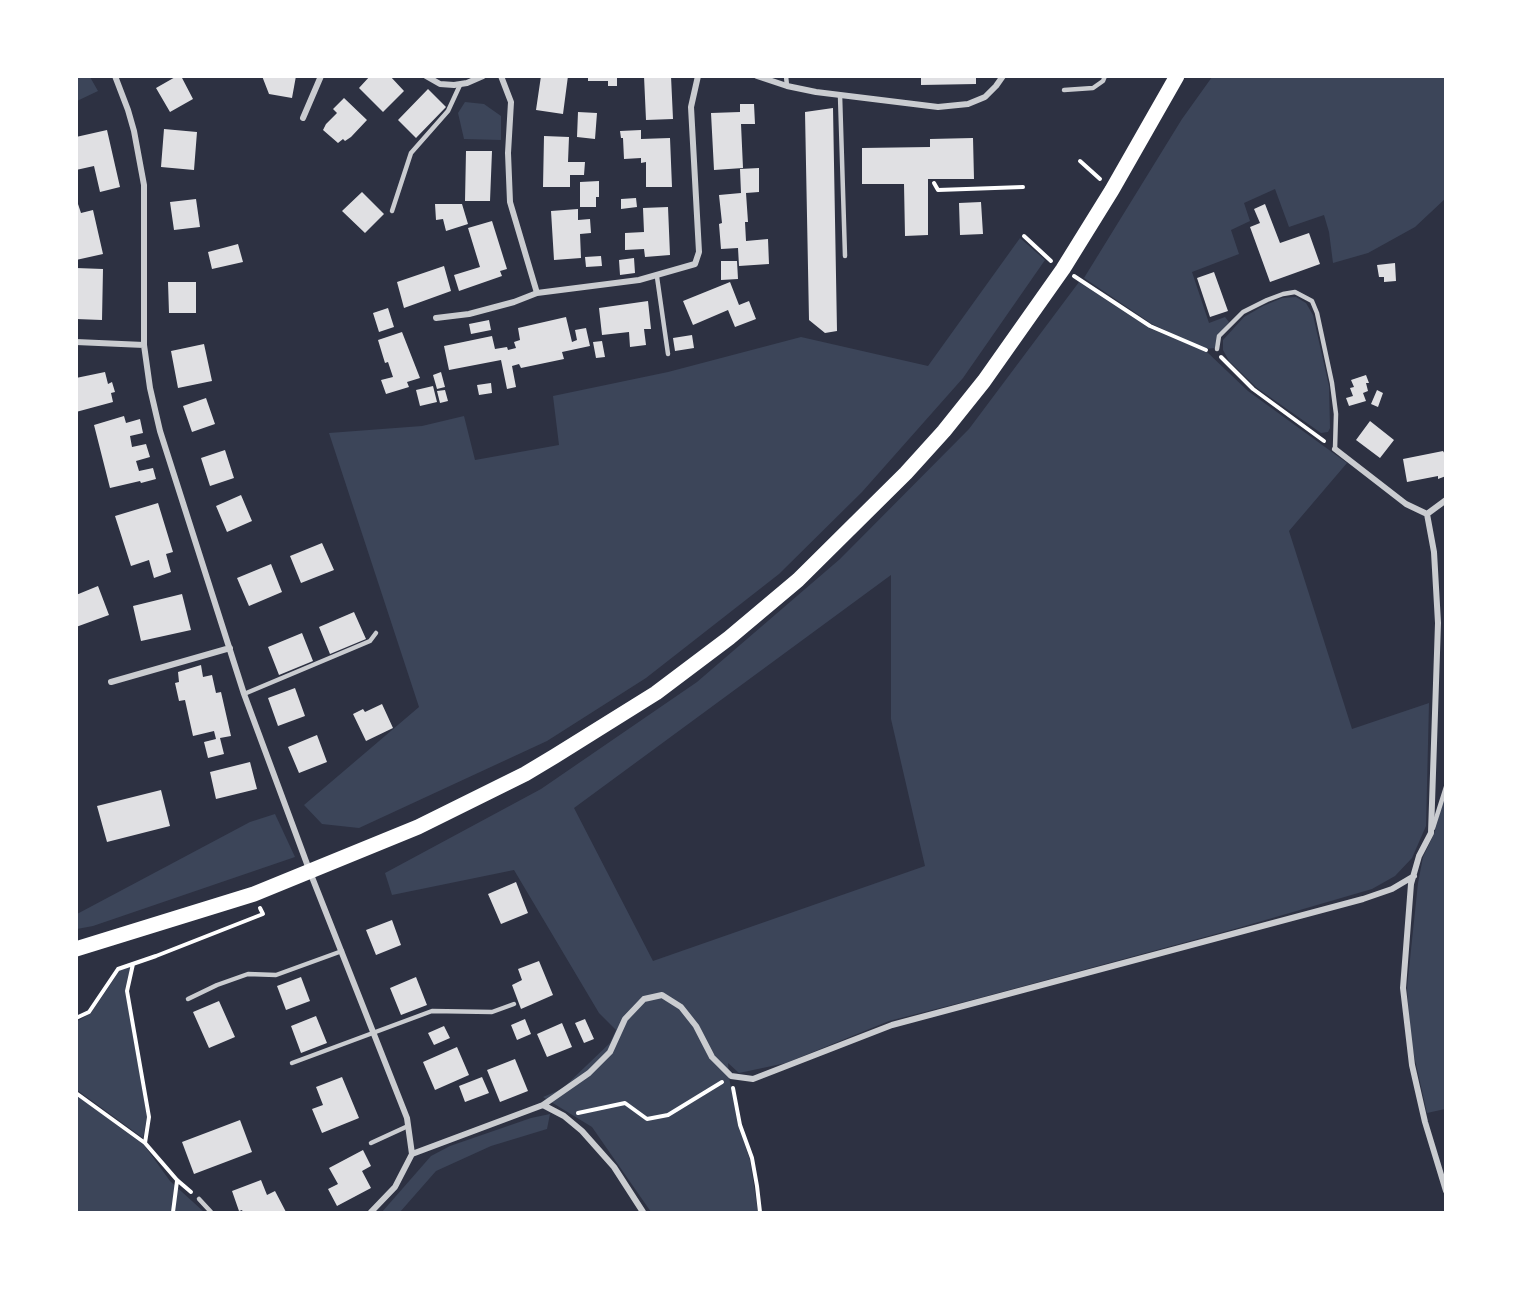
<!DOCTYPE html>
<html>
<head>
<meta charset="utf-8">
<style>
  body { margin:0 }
  #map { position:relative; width:1522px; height:1289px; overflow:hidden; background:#2d3142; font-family:Manrope,sans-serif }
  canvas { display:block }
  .frame { position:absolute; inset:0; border:78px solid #fff; pointer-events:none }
</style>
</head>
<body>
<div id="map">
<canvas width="1522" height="1289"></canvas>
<div class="frame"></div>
</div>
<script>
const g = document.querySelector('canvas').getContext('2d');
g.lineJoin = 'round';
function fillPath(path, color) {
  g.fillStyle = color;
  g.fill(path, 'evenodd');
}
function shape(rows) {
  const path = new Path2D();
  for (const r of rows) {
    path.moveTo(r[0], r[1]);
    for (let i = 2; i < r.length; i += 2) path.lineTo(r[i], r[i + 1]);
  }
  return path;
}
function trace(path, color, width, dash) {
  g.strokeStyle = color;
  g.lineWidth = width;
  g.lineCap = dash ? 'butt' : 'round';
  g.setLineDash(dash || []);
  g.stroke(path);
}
fillPath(shape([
  [76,77,90,77,98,91,77,101],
  [1212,77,1445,77,1446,198,1415,227,1368,253,1333,263,1329,232,1324,215,1289,227,1275,189,1244,203,1250,221,1231,230,1239,254,1192,272,1209,323,1225,317,1229,322,1218,336,1215,348,1205,349,1152,324,1084,278,1182,119],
  [465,102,484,104,501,116,501,140,464,139,458,113],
  [1020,238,1045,260,963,378,862,492,779,574,646,678,547,741,359,828,322,824,304,805,419,707,329,433,422,426,464,416,475,460,559,445,553,396,668,372,801,337,928,366],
  [1079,282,1149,328,1207,352,1248,391,1347,463,1289,531,1352,729,1429,703,1426,826,1412,858,1395,876,1372,889,1238,928,983,997,889,1021,786,1063,739,1073,728,1063,729,1077,738,1125,750,1160,758,1212,651,1212,592,1127,543,1097,562,1089,610,1043,616,1030,599,1013,514,870,392,895,385,873,541,789,697,682,840,559,969,429],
  [891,575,891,719,925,866,653,961,574,808],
  [1296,297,1306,303,1313,315,1329,386,1330,428,1328,432,1321,433,1257,388,1229,361,1223,350,1223,340,1244,317,1263,306,1282,298],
  [1445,794,1445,1109,1427,1113,1411,1042,1407,988,1418,883,1423,857,1434,834],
  [275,814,295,857,93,926,77,929,77,914,250,822],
  [131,965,125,990,147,1117,143,1138,77,1090,76,1022,91,1013,120,970],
  [76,1095,144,1145,170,1181,204,1212,77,1212],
  [550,1114,547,1129,491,1146,436,1171,400,1212,382,1212,431,1156,450,1146,531,1118]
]), '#3c4559');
fillPath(shape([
  [177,76,181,76,193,99,170,112,156,88],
  [262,76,296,76,292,98,269,94],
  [370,76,390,76,404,91,383,112,359,88],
  [541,76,568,76,563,114,536,110],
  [588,76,617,76,617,86,608,86,608,81,588,81],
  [644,76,671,76,673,119,646,120],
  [921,76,976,76,976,84,921,85],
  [428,89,446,107,416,138,398,120],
  [344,98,367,120,351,137,345,141,343,139,338,143,323,130,326,124,337,113,333,109],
  [740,104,754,104,755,124,741,124,743,168,714,170,711,113,740,112],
  [833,108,837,331,825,333,809,320,805,112],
  [578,112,597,113,595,139,577,137],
  [164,129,197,132,194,170,161,167],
  [107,130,120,187,100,192,94,166,76,170,76,137],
  [641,130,641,139,670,138,672,187,646,187,646,162,641,163,641,158,624,159,623,138,621,138,620,131],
  [544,136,569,137,568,162,585,162,584,175,570,175,570,187,543,187],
  [973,138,974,179,928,179,928,235,905,236,904,184,862,184,862,148,930,147,930,139],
  [466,151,492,151,490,201,465,201],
  [759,168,759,192,746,193,748,222,745,222,746,241,768,239,769,264,739,266,738,248,721,249,719,224,722,223,719,195,741,193,740,169],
  [599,181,599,197,596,197,596,207,580,207,580,182],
  [362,192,384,214,365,233,342,211],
  [76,198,81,213,93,210,103,254,76,260],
  [636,198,637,207,621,209,621,199],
  [196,199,200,227,174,230,170,202],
  [981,202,983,234,960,235,959,203],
  [435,204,462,204,468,224,446,231,443,219,436,220],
  [1265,204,1280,243,1309,233,1320,264,1270,282,1250,227,1260,223,1254,209],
  [668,207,670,255,645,257,644,249,625,250,625,233,644,232,643,208],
  [578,209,578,220,590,219,591,233,580,234,581,258,554,260,551,211],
  [492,221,507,269,500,271,502,276,459,291,454,275,480,267,468,228],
  [238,244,243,262,212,269,208,252],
  [601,256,602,266,586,267,585,257],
  [634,258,635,273,620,275,619,260],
  [721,261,737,261,738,279,721,280],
  [1395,263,1396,281,1384,282,1384,277,1379,277,1377,265],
  [444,266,451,291,404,308,397,282],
  [76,268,103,269,102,320,76,319],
  [1214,272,1228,311,1210,317,1197,278],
  [168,282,196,282,196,313,169,313],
  [730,282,739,305,749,301,756,319,735,327,728,310,693,325,683,301],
  [648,301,651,329,644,329,646,345,630,347,629,332,602,335,599,308],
  [388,308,394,327,379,332,373,313],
  [566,317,572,342,577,340,575,330,586,328,590,346,562,352,564,359,521,368,519,364,512,366,516,387,507,389,501,360,449,370,444,346,492,336,495,349,507,347,508,350,516,348,514,342,520,340,518,328],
  [489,320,491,330,471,334,469,324],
  [402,332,420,378,407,382,409,387,386,394,381,380,393,377,388,362,385,363,378,340],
  [692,335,694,348,675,351,673,338],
  [602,341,605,357,596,358,593,342],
  [204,344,212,381,178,388,171,351],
  [105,372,108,384,112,382,115,392,111,393,113,402,76,412,76,378],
  [441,372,445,387,437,389,433,375],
  [1366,375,1369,383,1366,383,1368,391,1363,393,1366,401,1349,406,1346,398,1353,396,1350,388,1354,387,1351,380],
  [491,383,492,393,479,395,477,385],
  [433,386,437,402,420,406,416,390],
  [445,390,448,401,440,403,437,391],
  [1377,390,1383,393,1378,407,1371,404],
  [206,398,215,424,192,432,183,406],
  [124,416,126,423,140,419,143,433,130,436,132,447,146,444,150,457,136,461,139,471,153,468,156,479,141,483,140,481,110,488,94,425],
  [1370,421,1394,440,1380,458,1356,440],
  [225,450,234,478,210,486,201,458],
  [1443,451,1446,456,1446,476,1438,479,1438,476,1407,482,1403,459],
  [241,495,252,521,227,532,216,506],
  [158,503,173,552,166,554,171,572,154,578,149,560,131,566,115,516],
  [322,543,334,570,301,583,290,556],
  [271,564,282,592,249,606,237,578],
  [98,586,109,615,76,627,76,595],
  [182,594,191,630,141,641,133,606],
  [354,612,366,639,330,654,319,627],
  [302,633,313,661,279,675,268,647],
  [201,665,203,677,212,675,216,693,221,692,231,736,220,738,224,754,208,758,204,742,216,739,214,731,193,736,185,700,179,701,175,683,179,682,178,672],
  [295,688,305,716,278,726,268,698],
  [382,704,393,728,366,741,353,714,363,709,365,712],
  [317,735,327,762,299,773,288,747],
  [250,762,257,789,216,799,210,772],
  [161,790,170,826,107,842,97,806],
  [516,882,528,913,501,924,488,894],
  [392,920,401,945,376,955,366,930],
  [539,961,553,995,521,1009,512,985,522,980,518,969],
  [301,977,310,1001,286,1010,277,986],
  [416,977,427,1005,401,1015,390,988],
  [219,1001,235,1037,209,1048,193,1012],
  [316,1016,327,1043,301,1053,291,1026],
  [525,1019,531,1034,517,1040,511,1025],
  [585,1019,594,1039,584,1043,575,1023],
  [562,1023,572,1047,547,1057,537,1034],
  [444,1026,450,1038,434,1045,428,1033],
  [457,1047,469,1075,435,1090,423,1062],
  [515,1059,528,1091,500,1102,487,1070],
  [342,1077,359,1118,322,1133,312,1109,323,1105,316,1087],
  [482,1077,489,1093,465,1102,459,1086],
  [240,1120,252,1152,194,1174,182,1142],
  [363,1150,371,1166,362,1171,371,1188,337,1206,328,1189,338,1184,329,1168],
  [261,1180,267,1195,275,1191,286,1212,243,1212,242,1210,239,1211,232,1191]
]), '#e0e0e3');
trace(shape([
  [1080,161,1100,179],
  [934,183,938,190,1023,187],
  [1024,236,1051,261],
  [1074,276,1150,326,1206,350],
  [1221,357,1253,389,1324,441],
  [133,964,127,991,149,1117,145,1143],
  [76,1018,89,1012,118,969,156,956,263,914,260,908],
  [733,1088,740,1125,752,1158,757,1186,760,1212],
  [76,1093,145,1143,177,1180,191,1192],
  [578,1113,625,1103,647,1119,668,1115,722,1082],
  [173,1212,177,1181]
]), '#fff', 4);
trace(shape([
  [786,76,787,86],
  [1064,90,1093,88,1103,81,1105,76],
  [840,95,845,256],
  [392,211,411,153,448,111,460,85],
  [657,277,668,354],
  [1217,349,1219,336,1243,312,1267,300,1283,294,1295,292,1312,301,1317,313,1332,383,1336,414,1335,449],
  [244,694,370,641,376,633],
  [1433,828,1446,787],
  [188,999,217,985,248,974,276,975,342,951],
  [292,1063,432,1011,492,1012,514,1004],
  [371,1143,408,1126],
  [199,1199,211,1212]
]), '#caccd0', 4.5);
trace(shape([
  [115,76,128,110,134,131,144,185,144,345,150,388,160,431,244,694,310,872,407,1118,412,1154,395,1187,371,1212],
  [426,76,440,84,454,85,467,83,483,76],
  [501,76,511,102,508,153,510,202,537,293],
  [757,76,787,86,816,92,938,107,968,104,985,97,996,86,1003,76],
  [303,118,321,76],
  [436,318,469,314,514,302,537,293,639,280,695,264,699,252,691,107,698,76],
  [76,342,144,345],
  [1335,449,1406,504,1427,514,1446,500],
  [1427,514,1434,552,1438,623,1431,833,1419,856,1411,884,1403,988,1412,1065,1425,1122,1446,1191],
  [111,682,230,648],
  [543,1105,564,1116,582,1131,614,1167,643,1212],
  [412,1154,543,1105,589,1073,610,1052,625,1019,644,999,662,995,681,1007,696,1026,712,1057,731,1076,753,1079,892,1025,1363,899,1392,889,1414,876]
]), '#caccd0', 6);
trace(shape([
  [76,949,254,894,418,827,525,774,555,756,656,693,729,638,798,580,906,473,944,431,984,381,1063,269,1112,190,1177,76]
]), '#fff', 15);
</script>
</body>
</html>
